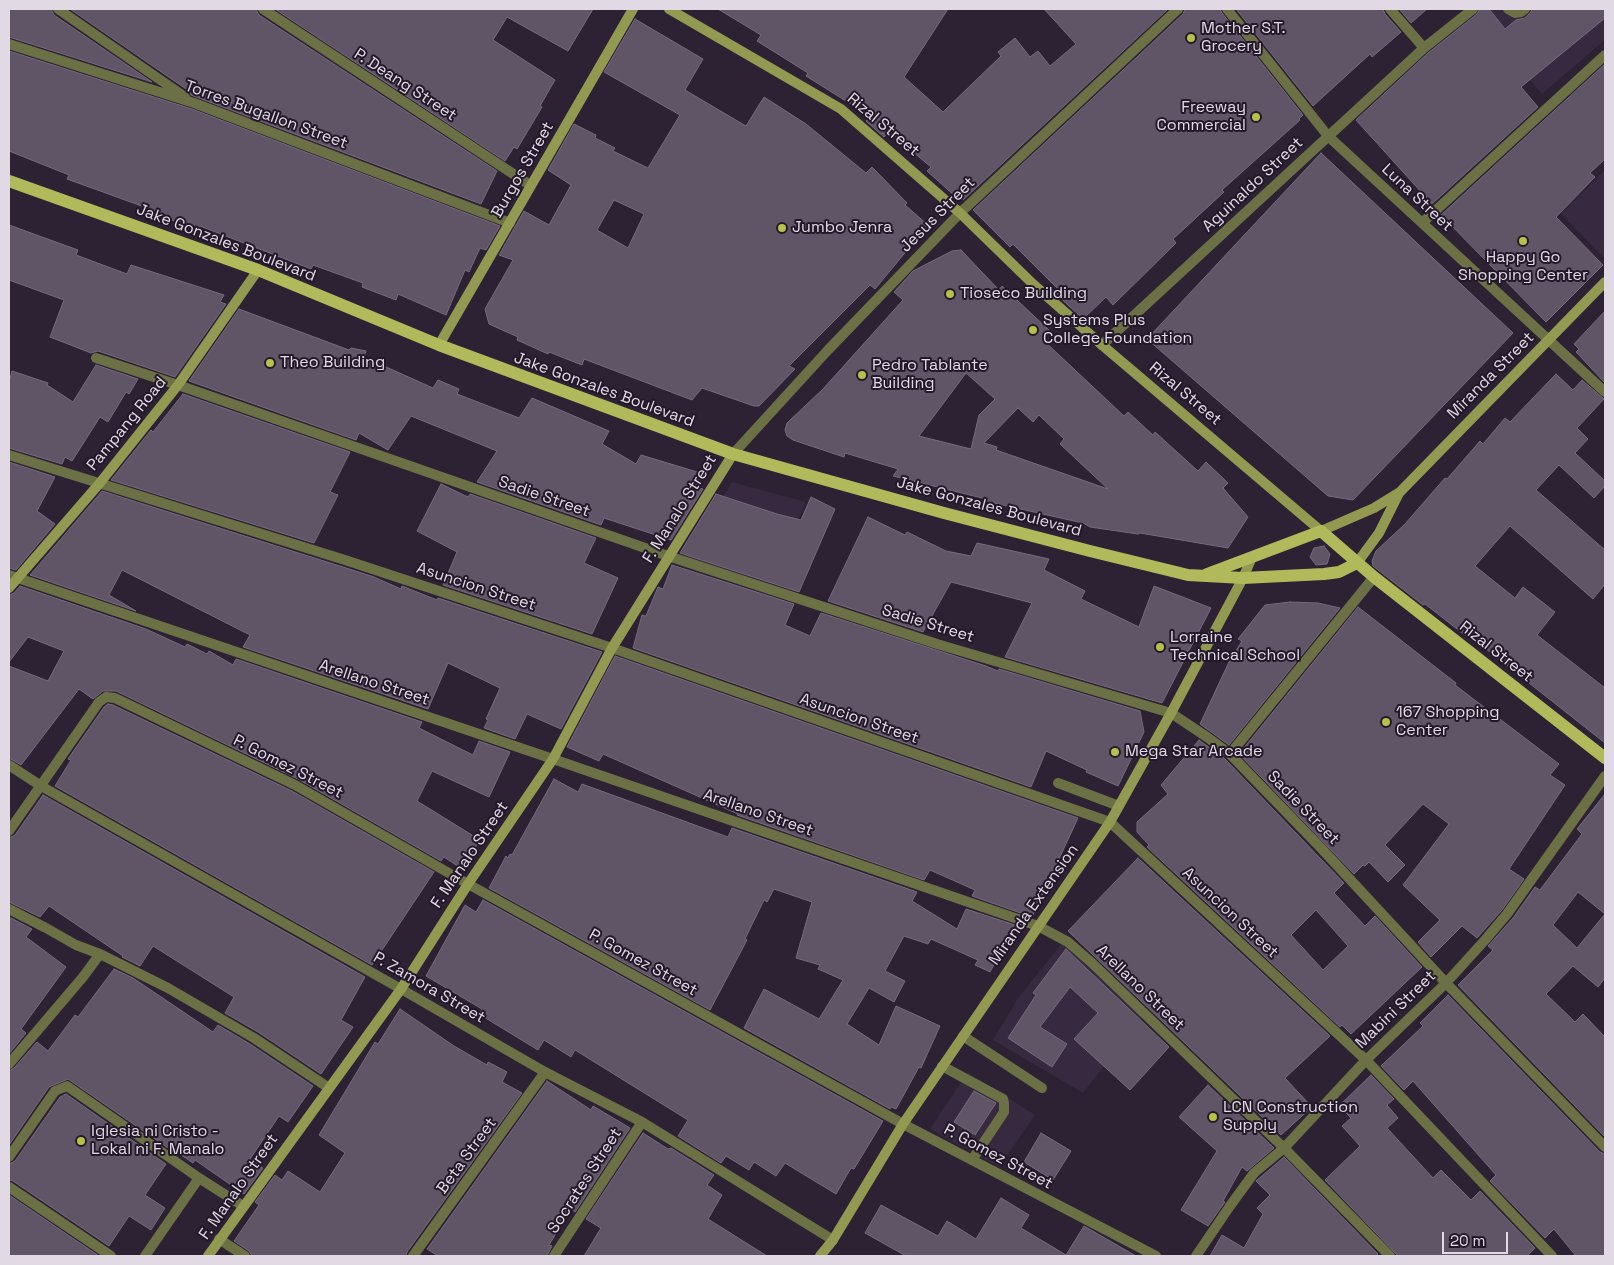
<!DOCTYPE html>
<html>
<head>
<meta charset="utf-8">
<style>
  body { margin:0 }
  #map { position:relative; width:1614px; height:1265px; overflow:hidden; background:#2d2233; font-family:"Space Grotesk",sans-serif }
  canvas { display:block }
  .frame { position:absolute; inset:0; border:10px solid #e1dae5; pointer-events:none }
  .scale { position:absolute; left:1442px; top:1232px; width:66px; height:22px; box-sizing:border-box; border:2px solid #e1dae5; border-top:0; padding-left:6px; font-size:15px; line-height:18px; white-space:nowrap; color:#e1dae5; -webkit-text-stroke:4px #231829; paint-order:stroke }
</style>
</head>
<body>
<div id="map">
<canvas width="1614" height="1265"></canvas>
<div class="frame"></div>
<div class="scale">20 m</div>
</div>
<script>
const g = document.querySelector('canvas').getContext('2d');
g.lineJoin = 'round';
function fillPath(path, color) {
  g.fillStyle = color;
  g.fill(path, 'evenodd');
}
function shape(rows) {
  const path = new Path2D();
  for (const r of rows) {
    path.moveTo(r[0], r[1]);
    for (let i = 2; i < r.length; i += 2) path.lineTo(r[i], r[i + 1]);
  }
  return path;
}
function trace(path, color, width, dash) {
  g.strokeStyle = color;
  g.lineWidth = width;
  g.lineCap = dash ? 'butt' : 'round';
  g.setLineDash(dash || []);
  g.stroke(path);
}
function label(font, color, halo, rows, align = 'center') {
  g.font = font + ' "Space Grotesk",sans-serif';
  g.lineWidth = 4;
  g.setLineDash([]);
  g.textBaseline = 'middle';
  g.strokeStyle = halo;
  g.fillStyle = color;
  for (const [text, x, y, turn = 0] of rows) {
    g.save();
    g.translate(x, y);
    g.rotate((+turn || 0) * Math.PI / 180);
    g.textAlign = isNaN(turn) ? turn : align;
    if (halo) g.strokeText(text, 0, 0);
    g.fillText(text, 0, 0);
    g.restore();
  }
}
fillPath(shape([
  [1470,9,1605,9,1605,40,1542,94],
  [1605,170,1605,259,1561,214],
  [732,482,806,502,770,583,684,557],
  [1063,942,1143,1016,1083,1093,993,1040,1018,998],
  [968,1072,1035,1115,999,1167,930,1129]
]), '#37293f');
const building = shape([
  [9,9,51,9,54,15,152,82,9,37,9,9],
  [70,9,256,9,259,15,497,171,481,204,191,95,189,91,70,9],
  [275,9,593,9,568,51,507,17,493,40,555,80,540,106,542,107,517,149,514,147,505,161,275,9],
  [718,9,948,9,904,77,943,112,1001,56,998,52,1015,38,1030,57,1038,51,1050,66,1076,44,1044,9,1168,9,963,200,958,195,956,197,927,171,931,167,889,132,884,137,866,121,870,116,806,76,808,73,757,41,761,35,718,9],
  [1185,9,1220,9,1222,13,1303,115,1299,119,1300,120,1222,190,1224,192,1173,239,1176,243,1113,305,1106,297,1083,319,1054,292,1057,288,1013,244,1010,247,973,210,1183,14,1185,9],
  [1236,9,1383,9,1385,14,1401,32,1372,57,1370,54,1313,106,1236,9],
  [1399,9,1427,9,1411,23,1399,9],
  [1480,9,1489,9,1505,29,1516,20,1525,18,1531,12,1532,9,1605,9,1605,18,1521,87,1538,107,1432,204,1356,120,1428,53,1477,14,1480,9],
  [635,19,703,59,685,90,746,126,764,97,806,124,866,173,872,167,907,203,905,205,928,225,875,289,870,285,789,366,795,369,759,406,754,406,702,388,692,400,584,359,582,365,549,352,548,354,517,340,518,337,489,324,485,309,513,260,499,255,524,211,549,225,571,185,548,170,574,124,596,135,595,138,615,148,613,151,648,168,680,115,604,72,635,19],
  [614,200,644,214,628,248,597,230,614,200],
  [9,51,192,109,500,226,486,250,480,248,469,272,465,270,446,315,398,294,396,300,362,287,363,283,313,265,311,269,200,226,199,230,171,220,172,217,67,179,69,175,9,151,9,51],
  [1605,64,1605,159,1590,173,1595,177,1556,217,1603,265,1546,322,1441,215,1605,64],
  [1321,153,1513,333,1353,500,1328,496,1147,339,1321,153],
  [9,225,78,250,76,255,127,274,131,265,224,295,220,302,226,304,175,377,98,351,91,353,50,337,64,300,9,280,9,225],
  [961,250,999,290,1002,286,1050,331,1042,339,1124,416,1128,412,1153,435,1155,432,1198,471,1206,462,1228,483,1223,488,1248,517,1228,548,1140,533,1138,534,1090,527,1083,523,985,501,986,499,893,476,898,469,845,453,844,457,793,440,787,436,785,430,787,423,823,389,903,300,894,292,913,271,952,251,961,250],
  [966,373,995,399,979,415,971,449,919,436,966,373],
  [1018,408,1033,422,1039,415,1064,439,1060,444,1108,489,996,450,997,447,984,443,1018,408],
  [239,309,349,350,351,348,366,351,364,357,433,388,438,380,459,389,457,394,519,418,532,398,609,431,602,444,636,464,641,455,704,474,696,487,703,489,671,540,604,518,601,525,477,482,497,451,411,416,388,450,359,433,356,440,189,381,239,309],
  [1605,311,1605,383,1576,352,1579,349,1574,344,1605,311],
  [96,365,138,379,129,394,126,392,108,422,100,417,72,461,65,457,62,464,9,448,9,382,12,371,48,383,47,385,73,402,96,365],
  [1556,374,1573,390,1582,380,1604,399,1577,428,1588,439,1575,453,1605,481,1605,486,1594,498,1559,465,1536,490,1605,550,1605,584,1593,599,1510,526,1475,566,1515,598,1523,587,1555,612,1537,635,1605,688,1605,743,1476,641,1475,643,1425,604,1423,605,1373,566,1372,561,1376,551,1405,524,1445,478,1447,479,1480,441,1483,444,1505,418,1510,422,1556,374],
  [183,394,350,452,330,492,338,495,314,543,111,480,151,430,153,432,183,394],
  [9,462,55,477,37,511,55,524,16,570,9,568,9,462],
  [441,484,468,497,470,494,596,538,584,563,618,578,592,634,443,585,457,552,417,531,441,484],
  [102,491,343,567,374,577,401,589,402,586,437,600,438,598,602,652,561,729,527,714,515,739,484,728,488,720,486,719,500,688,448,663,428,709,243,647,250,635,122,570,109,595,136,611,30,575,102,491],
  [716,494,777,514,801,520,811,497,835,509,799,592,680,553,716,494],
  [868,517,905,535,907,532,946,551,971,556,977,543,1049,559,1044,570,1085,591,1081,599,1139,627,1154,586,1211,608,1162,703,1005,657,1032,603,951,582,923,632,828,601,868,517],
  [1324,546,1330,554,1327,564,1316,565,1310,557,1314,548,1324,546],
  [672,565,794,604,785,625,810,636,821,613,986,666,998,671,999,669,1140,711,1144,732,1118,786,1086,772,1087,770,1046,751,1031,787,633,648,642,615,646,616,658,587,663,589,672,565],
  [20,586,146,629,185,647,187,644,207,654,209,651,233,665,236,659,422,722,419,728,473,755,479,741,510,752,489,797,432,771,417,801,480,840,462,869,444,857,441,861,298,779,116,691,103,691,93,699,79,689,21,765,9,758,9,666,48,681,64,651,28,637,9,662,9,595,14,593,20,586],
  [1290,602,1318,603,1340,608,1229,745,1200,724,1229,662,1242,641,1238,639,1265,605,1290,602],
  [1358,607,1456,683,1455,685,1559,764,1550,775,1565,785,1509,869,1524,879,1502,910,1477,938,1462,926,1431,957,1418,942,1440,920,1403,885,1449,824,1423,804,1385,845,1405,865,1388,882,1369,862,1365,866,1363,865,1354,874,1239,754,1358,607],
  [615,656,1078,818,1032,917,972,896,975,890,930,870,924,880,737,815,738,814,603,754,599,761,567,747,615,656],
  [108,704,113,705,292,791,434,872,372,965,55,786,71,760,68,759,104,707,108,704],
  [1199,740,1225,759,1344,883,1334,893,1365,926,1375,916,1422,967,1351,1034,1342,1025,1340,1027,1147,847,1149,845,1137,832,1137,822,1168,794,1161,785,1199,740],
  [1316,910,1348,946,1323,970,1291,935,1316,910],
  [554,779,578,792,582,784,728,837,732,828,917,892,912,901,957,929,966,909,1015,925,990,972,975,965,978,960,931,939,928,944,904,936,885,971,905,981,894,1002,869,988,847,1024,879,1045,896,1006,940,1026,921,1068,919,1067,896,1109,891,1107,890,1109,744,1028,764,989,819,1019,843,980,818,969,820,965,796,958,812,902,774,889,767,902,764,900,745,939,747,940,710,1010,489,888,506,856,508,858,510,854,512,855,554,779],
  [1605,794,1605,978,1598,987,1573,966,1546,994,1575,1022,1583,1014,1605,1037,1605,1137,1458,985,1493,950,1488,946,1513,918,1535,887,1540,890,1582,834,1577,829,1605,794],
  [1578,892,1605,914,1577,948,1553,925,1578,892],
  [43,795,365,977,341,1020,353,1027,321,1074,258,1032,225,1013,234,997,153,946,140,966,122,957,123,956,49,906,40,917,9,902,9,838,15,835,43,795],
  [1138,858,1330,1036,1285,1078,1312,1107,1281,1135,1068,931,1138,858],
  [483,900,883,1121,854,1169,851,1168,836,1194,785,1163,776,1176,754,1162,749,1170,726,1156,721,1163,678,1136,688,1120,575,1050,571,1057,544,1040,538,1050,479,1014,482,1009,426,976,465,905,476,912,483,900],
  [9,917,32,929,26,937,66,967,21,1029,26,1033,9,1054,9,917],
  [1066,949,1169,1047,1130,1090,1074,1039,1098,1013,1070,987,1040,1027,1067,1044,1052,1067,1008,1038,1036,995,1033,993,1066,949],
  [114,969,133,978,213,1032,218,1025,250,1044,313,1086,288,1122,279,1116,250,1159,263,1168,244,1194,195,1160,193,1163,175,1151,174,1152,68,1079,49,1087,9,1145,9,1071,14,1068,37,1042,48,1051,75,1015,78,1017,114,969],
  [1448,995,1600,1152,1605,1154,1605,1256,1576,1256,1554,1229,1545,1238,1490,1181,1496,1175,1413,1081,1404,1090,1381,1066,1423,1026,1420,1023,1448,995],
  [400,1009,454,1046,487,1065,488,1062,507,1072,502,1082,522,1093,407,1252,406,1256,252,1256,249,1251,234,1241,259,1205,255,1202,275,1175,282,1180,288,1171,320,1192,345,1153,319,1135,375,1042,378,1044,400,1009],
  [1371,1075,1394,1099,1387,1105,1398,1118,1387,1128,1433,1178,1441,1170,1471,1200,1480,1191,1535,1248,1527,1256,1398,1256,1325,1180,1360,1146,1342,1126,1351,1118,1339,1106,1371,1075],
  [547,1081,591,1110,593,1106,630,1128,575,1212,571,1209,549,1245,552,1246,547,1256,438,1256,427,1249,547,1081],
  [1208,1085,1274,1148,1247,1171,1242,1167,1223,1201,1225,1202,1208,1226,1181,1210,1217,1151,1179,1117,1208,1085],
  [974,1091,996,1103,975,1135,954,1122,974,1091],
  [66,1094,166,1164,145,1195,165,1208,151,1230,129,1216,109,1246,13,1181,9,1180,9,1164,15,1161,60,1097,66,1094],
  [643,1133,668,1149,671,1148,714,1175,707,1185,722,1195,708,1219,767,1256,584,1256,601,1228,586,1219,643,1133],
  [1041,1133,1071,1151,1053,1180,1024,1162,1041,1133],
  [1284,1157,1378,1254,1376,1256,1210,1256,1222,1235,1244,1248,1263,1214,1257,1208,1270,1195,1256,1181,1284,1157],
  [9,1195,99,1256,9,1256,9,1195],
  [1001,1198,1029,1215,1021,1228,1066,1255,1084,1226,1136,1256,906,1256,865,1233,881,1205,938,1236,947,1221,976,1239,1001,1198]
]);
fillPath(building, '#605467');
trace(building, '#766a7e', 1);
trace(shape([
  [1058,783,1119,806],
  [963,1036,1042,1088],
  [942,1066,1003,1099,1004,1103,1004,1112,972,1160],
  [9,1157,55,1091,67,1086,199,1178,243,1206],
  [9,1187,111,1256],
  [145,1256,199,1178]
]), '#6b7045', 10);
trace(shape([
  [58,9,185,97],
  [263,9,530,185],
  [1227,9,1328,136,1605,392],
  [1390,9,1424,48],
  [1508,9,1515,13,1521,12,1525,9],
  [9,44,194,103,510,223],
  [1422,223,1605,55],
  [1102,345,1424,48,1473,9],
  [96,358,178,385,668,556,937,644,1171,713,1207,737,1230,754,1321,848,1446,983,1605,1147],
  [733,454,828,350,960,213,1178,9],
  [9,455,345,560,612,648,1110,822,1366,1060,1552,1256],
  [9,575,553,759,1038,926,1068,942,1092,963,1284,1148,1390,1256],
  [1230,754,1374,577],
  [9,765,41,786,401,989,545,1072,642,1122,833,1240],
  [9,831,99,702,106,697,115,698,295,785,468,884,903,1124,1156,1256],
  [9,909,46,928,76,945,100,954,83,977,9,1064],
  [100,954,168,988,254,1038,329,1088],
  [219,1239,245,1256],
  [413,1256,545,1072],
  [554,1256,642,1122],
  [1196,1256,1230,1206,1254,1173,1284,1148,1366,1060,1446,983,1485,940,1507,914,1605,776]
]), '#6b7045', 10);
trace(shape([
  [669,9,841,109,960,213,1033,284,1102,345,1321,531,1374,508,1400,492,1605,282],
  [439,345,633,9],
  [1357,563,1379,533,1399,493],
  [9,588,99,484,178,385,258,270],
  [208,1256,401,989,468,884,553,759,612,648,733,454],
  [820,1256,833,1240,903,1124,1110,822,1171,713,1243,578,1252,557]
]), '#929a52', 10);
trace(shape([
  [9,181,258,270,439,345,733,454,944,513,1090,551,1188,575,1243,578,1324,574,1339,572,1357,563],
  [1207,574,1321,531,1374,577,1605,758]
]), '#b0ba5b', 12);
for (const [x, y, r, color] of [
  [1191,38,5,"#b6c149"],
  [1256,117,5,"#b6c149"],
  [782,228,5,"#b6c149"],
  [1523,241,5,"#b6c149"],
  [950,294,5,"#b6c149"],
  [1033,330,5,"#b6c149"],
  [270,363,5,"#b6c149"],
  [862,375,5,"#b6c149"],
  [1160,647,5,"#b6c149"],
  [1386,722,5,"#b6c149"],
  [1115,752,5,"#b6c149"],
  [1213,1117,5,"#b6c149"],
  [81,1141,5,"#b6c149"]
]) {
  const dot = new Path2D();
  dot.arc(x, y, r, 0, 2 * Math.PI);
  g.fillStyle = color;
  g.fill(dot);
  trace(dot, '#231829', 2);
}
label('16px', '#e1dae5', '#231829', [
  ["Mother S.T.",1201,29],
  ["Grocery",1201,47],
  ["Freeway",1246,108,"right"],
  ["Commercial",1246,126,"right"],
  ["Jumbo Jenra",792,228],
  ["Happy Go",1523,258,"center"],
  ["Shopping Center",1523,276,"center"],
  ["Tioseco Building",960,294],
  ["Systems Plus",1043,321],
  ["College Foundation",1043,339],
  ["Theo Building",280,363],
  ["Pedro Tablante",872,366],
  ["Building",872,384],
  ["Lorraine",1170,638],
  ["Technical School",1170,656],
  ["167 Shopping",1396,713],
  ["Center",1396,731],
  ["Mega Star Arcade",1125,752],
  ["LCN Construction",1223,1108],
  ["Supply",1223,1126],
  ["Iglesia ni Cristo -",91,1132],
  ["Lokal ni F. Manalo",91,1150]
], 'left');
label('16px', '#e1dae5', '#231829', [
  ["P. Deang Street",405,85,33],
  ["Torres Bugallon Street",266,115,20],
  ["Rizal Street",883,125,40],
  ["Burgos Street",523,170,-60],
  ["Aguinaldo Street",1253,185,-43],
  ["Luna Street",1417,198,43],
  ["Jesus Street",938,215,-45],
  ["Jake Gonzales Boulevard",226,243,21],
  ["Miranda Street",1491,376,-45],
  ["Jake Gonzales Boulevard",604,390,20],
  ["Rizal Street",1185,394,40],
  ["Pampang Road",127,424,-51],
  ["Sadie Street",544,497,19],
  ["Jake Gonzales Boulevard",989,507,15],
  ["F. Manalo Street",680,509,-58],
  ["Asuncion Street",476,587,18],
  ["Sadie Street",928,624,17],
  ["Rizal Street",1496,652,38],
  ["Arellano Street",374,683,18],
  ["Asuncion Street",859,719,19],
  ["P. Gomez Street",288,767,27],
  ["Sadie Street",1303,808,46],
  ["Arellano Street",758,813,19],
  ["F. Manalo Street",470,855,-56],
  ["Miranda Extension",1034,905,-55],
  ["Asuncion Street",1230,913,43],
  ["P. Gomez Street",643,963,29],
  ["P. Zamora Street",429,988,30],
  ["Arellano Street",1140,988,44],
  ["Mabini Street",1396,1010,-44],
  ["Beta Street",467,1156,-54],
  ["P. Gomez Street",998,1157,28],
  ["Socrates Street",585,1181,-57],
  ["F. Manalo Street",239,1187,-55]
]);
</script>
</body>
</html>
